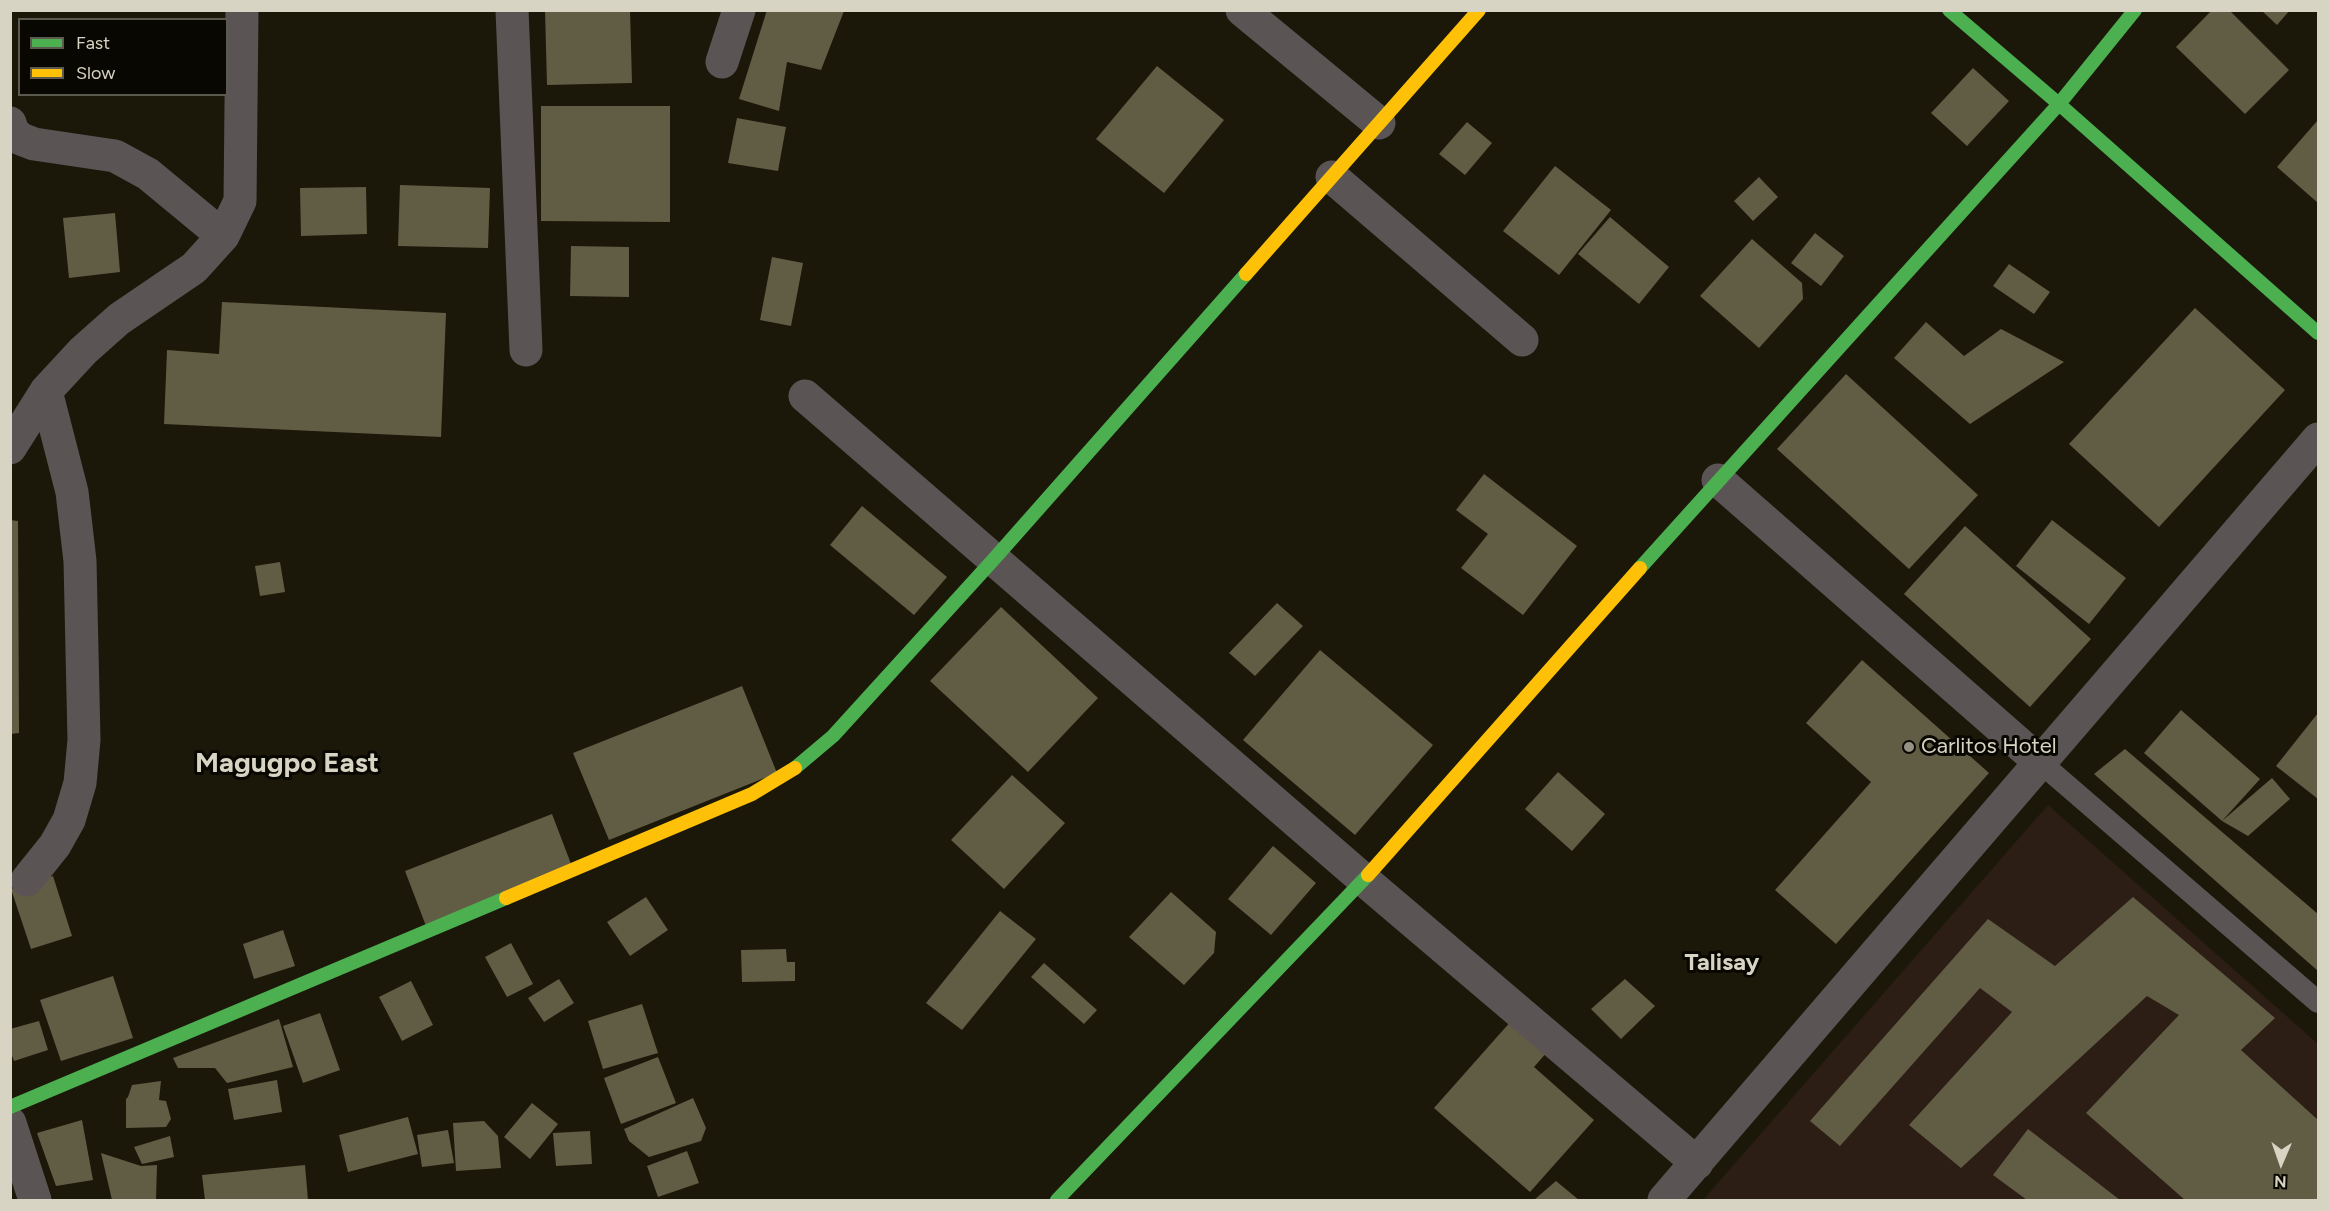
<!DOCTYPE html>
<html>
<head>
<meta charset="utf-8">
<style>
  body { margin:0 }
  #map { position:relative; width:2329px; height:1211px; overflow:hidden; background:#1b180a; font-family:Figtree,sans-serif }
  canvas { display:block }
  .frame { position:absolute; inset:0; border:12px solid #d8d4c4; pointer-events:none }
  .legend { position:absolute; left:18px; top:18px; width:210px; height:78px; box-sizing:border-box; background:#090701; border:2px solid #5c594f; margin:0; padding:8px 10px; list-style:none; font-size:18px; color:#d8d4c4 }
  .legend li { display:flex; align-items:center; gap:12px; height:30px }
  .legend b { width:30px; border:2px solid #5c594f }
  .north { position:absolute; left:2251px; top:1133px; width:60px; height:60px; -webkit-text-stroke:4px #090701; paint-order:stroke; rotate:182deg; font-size:16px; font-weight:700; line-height:24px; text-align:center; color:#d8d4c4 }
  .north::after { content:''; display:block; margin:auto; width:21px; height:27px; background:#d8d4c4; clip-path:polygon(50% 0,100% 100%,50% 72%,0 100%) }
</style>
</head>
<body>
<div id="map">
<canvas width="2329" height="1211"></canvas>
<div class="frame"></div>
<ul class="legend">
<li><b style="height:8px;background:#4caf50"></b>Fast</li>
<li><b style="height:8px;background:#ffc107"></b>Slow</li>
</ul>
<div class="north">N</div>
</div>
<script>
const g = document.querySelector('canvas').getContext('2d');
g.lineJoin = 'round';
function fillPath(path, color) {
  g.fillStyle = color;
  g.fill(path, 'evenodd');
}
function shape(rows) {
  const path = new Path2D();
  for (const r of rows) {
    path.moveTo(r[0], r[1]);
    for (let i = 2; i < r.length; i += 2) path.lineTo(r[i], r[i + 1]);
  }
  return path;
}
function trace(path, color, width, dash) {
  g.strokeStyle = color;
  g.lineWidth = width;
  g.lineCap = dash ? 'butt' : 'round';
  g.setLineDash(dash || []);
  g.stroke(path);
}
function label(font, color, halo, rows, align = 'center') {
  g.font = font + ' Figtree,sans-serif';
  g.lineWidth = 6;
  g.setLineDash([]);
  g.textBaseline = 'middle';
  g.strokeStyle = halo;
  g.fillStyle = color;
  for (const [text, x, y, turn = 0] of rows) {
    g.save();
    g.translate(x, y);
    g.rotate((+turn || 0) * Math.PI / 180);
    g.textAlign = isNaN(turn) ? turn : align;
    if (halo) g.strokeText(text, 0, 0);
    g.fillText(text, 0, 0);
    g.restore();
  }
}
fillPath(shape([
  [2048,805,2318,1044,2318,1200,1703,1200]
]), '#2d1e15');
fillPath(shape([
  [545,10,630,10,632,83,547,85],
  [767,10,844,11,821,70,787,62,779,111,739,99],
  [2212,10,2229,10,2289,70,2245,114,2176,47],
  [2261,10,2290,10,2277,25],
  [1157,66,1224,120,1164,193,1096,139],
  [1973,68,2009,101,1967,146,1931,113],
  [541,106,670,106,670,222,541,221],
  [737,118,786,127,778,171,728,163],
  [2318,120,2318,203,2277,167],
  [1467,122,1492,143,1465,175,1439,154],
  [1555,166,1611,210,1559,275,1503,231],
  [1759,177,1778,197,1753,221,1734,201],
  [400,185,490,188,488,248,398,246],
  [366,187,367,234,301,236,300,188],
  [115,213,120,272,69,278,63,218],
  [1610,217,1669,267,1639,304,1578,254],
  [1815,233,1844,256,1821,286,1791,263],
  [1752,239,1802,283,1803,299,1759,348,1700,296],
  [571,246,629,247,629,297,570,296],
  [772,257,803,263,791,326,760,320],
  [2009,264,2050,292,2034,314,1993,286],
  [222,302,446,313,441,437,164,424,167,350,219,354],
  [2195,308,2285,390,2159,527,2069,444],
  [1926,322,1964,356,2001,329,2064,362,1970,424,1894,358],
  [1846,374,1978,495,1909,569,1777,449],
  [1484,474,1577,546,1523,615,1461,568,1488,534,1456,510],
  [862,506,947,577,914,615,830,545],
  [10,520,18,521,19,733,10,734],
  [2052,520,2126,578,2089,624,2016,566],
  [1965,526,2091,639,2030,707,1904,594],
  [280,562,285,592,260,596,255,566],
  [1277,603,1303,626,1255,676,1229,653],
  [1001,607,1098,698,1028,772,930,681],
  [1320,650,1433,745,1355,835,1243,740],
  [1862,660,1989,773,1836,944,1775,890,1871,782,1806,723],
  [742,686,777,773,609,840,573,753],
  [2181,710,2260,779,2222,821,2144,753],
  [2318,713,2318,799,2276,766],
  [2125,749,2318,914,2318,971,2094,774],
  [1558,772,1605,814,1572,851,1525,809],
  [1012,775,1065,823,1004,889,951,840],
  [2272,778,2290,799,2248,836,2222,821],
  [552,814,573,869,426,926,405,871],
  [1273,846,1316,883,1271,935,1228,899],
  [53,876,72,936,31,949,11,889],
  [1171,892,1216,932,1214,953,1184,985,1129,937],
  [646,897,668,930,630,956,607,922],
  [2133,897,2275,1018,2241,1050,2318,1120,2318,1200,2185,1200,2086,1113,2179,1015,2147,996,1961,1168,1909,1125,2012,1012,1980,988,1840,1146,1810,1121,1988,919,2055,966],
  [1000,911,1036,939,962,1030,926,1003],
  [283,930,295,966,254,979,243,944],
  [511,943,533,984,507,997,485,957],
  [786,949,787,962,795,962,795,981,742,982,741,950],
  [1044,963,1097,1010,1084,1024,1031,977],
  [113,976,133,1038,61,1061,40,1000],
  [559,979,574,1003,544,1022,528,998],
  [1625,979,1655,1006,1621,1039,1591,1009],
  [411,981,433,1025,402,1041,379,997],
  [642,1004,658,1053,603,1069,588,1021],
  [320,1013,340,1070,303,1083,283,1026],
  [279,1019,293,1067,227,1083,215,1068,178,1068,173,1058],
  [1512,1020,1548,1051,1534,1067,1594,1120,1530,1192,1434,1108],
  [39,1021,48,1050,14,1061,10,1050,10,1029],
  [658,1057,676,1103,621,1124,604,1078],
  [277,1080,282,1112,234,1120,228,1089],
  [161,1081,159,1100,166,1101,171,1119,166,1127,126,1128,126,1099,128,1097,132,1085],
  [693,1098,706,1128,701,1141,649,1157,629,1141,624,1129],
  [532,1103,558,1124,530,1159,504,1137],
  [408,1117,418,1154,348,1172,339,1135],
  [82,1120,93,1180,56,1186,37,1133],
  [484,1121,498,1136,501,1168,456,1171,453,1123],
  [2028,1129,2120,1200,2027,1200,1993,1175],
  [448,1130,454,1163,422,1167,417,1135],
  [590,1131,592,1164,556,1166,553,1133],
  [170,1136,174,1157,142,1164,134,1147],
  [687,1151,699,1183,658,1197,647,1166],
  [101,1153,141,1166,157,1165,156,1200,112,1200],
  [305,1165,308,1200,205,1200,202,1175],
  [1556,1181,1579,1200,1534,1200]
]), '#615c44');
trace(shape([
  [2041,763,2318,1002]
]), '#5a5554', 22);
trace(shape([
  [512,10,526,350],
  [1242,10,1379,123],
  [722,62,739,10],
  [10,123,13,132,21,139,34,144,115,156,148,174,223,236],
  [1332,177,1522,340],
  [805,396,1364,880,1697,1163],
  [10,448,46,391,83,351,119,319,194,268,223,236,240,201,242,10],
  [1718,480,2041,763],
  [27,880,55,845,69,820,80,783,84,740,80,561,72,492,46,391],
  [10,1123,35,1200],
  [1664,1200,2318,439]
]), '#5a5554', 33);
trace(shape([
  [1949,10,2059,104,2318,333],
  [1640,568,2059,104,2135,10],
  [795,768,833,736,994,559,1246,274],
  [10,1107,506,898],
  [1057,1200,1368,875]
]), '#4caf50', 14);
trace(shape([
  [1246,274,1479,10],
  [1368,875,1640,568],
  [506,898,752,794,795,768]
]), '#ffc107', 14);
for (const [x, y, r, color] of [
  [1909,747,6,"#969283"]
]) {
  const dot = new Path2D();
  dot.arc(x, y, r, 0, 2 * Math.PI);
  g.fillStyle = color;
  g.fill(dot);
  trace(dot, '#090701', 2);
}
label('22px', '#d8d4c4', '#090701', [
  ["Carlitos Hotel",1921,747]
], 'left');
label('bold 24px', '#d8d4c4', '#090701', [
  ["Talisay",1722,963]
]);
label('bold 28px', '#d8d4c4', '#090701', [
  ["Magugpo East",287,764]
]);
</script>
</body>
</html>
